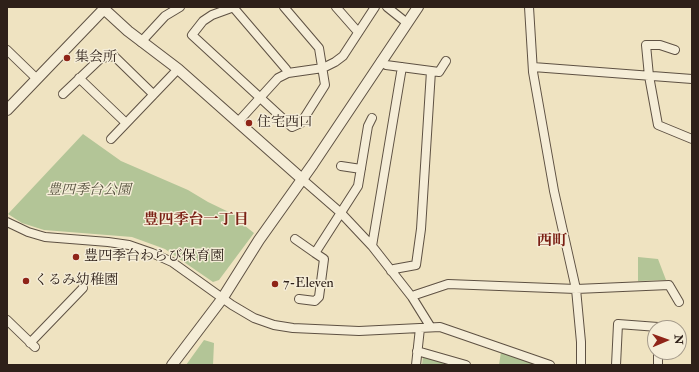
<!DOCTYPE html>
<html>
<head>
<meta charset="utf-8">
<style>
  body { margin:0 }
  #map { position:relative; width:699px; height:372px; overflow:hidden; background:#efe3c1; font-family:"IM FELL Double Pica",serif }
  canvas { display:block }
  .frame { position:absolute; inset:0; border:8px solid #2e2019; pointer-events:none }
  .north { position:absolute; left:647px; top:320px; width:40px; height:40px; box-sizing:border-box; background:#f5edd7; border:1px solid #a59b8b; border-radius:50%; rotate:88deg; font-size:11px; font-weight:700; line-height:16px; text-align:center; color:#2e2019 }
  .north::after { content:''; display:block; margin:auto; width:14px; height:18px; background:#8f2418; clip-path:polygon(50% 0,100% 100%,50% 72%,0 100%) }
</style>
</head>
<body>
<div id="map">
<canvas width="699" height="372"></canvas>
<div class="frame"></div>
<div class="north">N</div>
</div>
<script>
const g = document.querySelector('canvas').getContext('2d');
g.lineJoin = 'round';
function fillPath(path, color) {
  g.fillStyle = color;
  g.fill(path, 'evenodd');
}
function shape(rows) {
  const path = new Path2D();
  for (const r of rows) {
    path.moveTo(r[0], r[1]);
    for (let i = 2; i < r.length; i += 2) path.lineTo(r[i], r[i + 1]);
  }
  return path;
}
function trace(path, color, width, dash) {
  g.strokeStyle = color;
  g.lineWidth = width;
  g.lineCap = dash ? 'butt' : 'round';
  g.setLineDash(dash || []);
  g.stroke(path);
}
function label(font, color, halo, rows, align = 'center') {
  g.font = font + ' "IM FELL Double Pica","Noto Serif JP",serif';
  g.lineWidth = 3;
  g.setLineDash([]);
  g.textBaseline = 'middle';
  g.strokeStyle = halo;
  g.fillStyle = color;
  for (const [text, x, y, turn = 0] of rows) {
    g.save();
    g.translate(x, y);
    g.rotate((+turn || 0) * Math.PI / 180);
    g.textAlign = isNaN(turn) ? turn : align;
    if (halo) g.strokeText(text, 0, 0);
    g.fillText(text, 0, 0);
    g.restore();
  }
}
fillPath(shape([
  [83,134,121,161,188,190,208,202,235,215,240,222,254,233,219,280,213,282,165,249,132,237,44,230,22,223,8,214],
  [638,257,658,259,666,280,638,281],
  [204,340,214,343,213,365,186,365],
  [501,352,540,365,499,365],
  [423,357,454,365,422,365]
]), '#b3c597');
const minor = shape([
  [233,7,286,69,288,73],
  [234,7,212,15,203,21,192,35,292,127,301,123,325,85,319,48,284,7],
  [336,7,358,32],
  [387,7,407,23],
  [529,7,533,72,554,191,576,289,581,342,581,365],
  [141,42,165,16,180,7],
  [7,50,37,79],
  [675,50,660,45,646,45,649,76,658,125,692,139],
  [381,61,386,65,439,72,446,61],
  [533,67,692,79],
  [79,78,126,123],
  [63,94,101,58,114,56,153,94],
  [238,122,278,78,288,73,323,68,335,62,343,56,375,7],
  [111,139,178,69],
  [341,166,361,169],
  [302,179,341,213,372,246,412,297,430,326],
  [7,222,28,232,45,237,108,242,129,245,152,253,172,262,232,305,254,318,274,325,293,328,359,331,440,327,550,365],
  [295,239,315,253],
  [372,246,402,67],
  [391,271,394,269,416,265,421,229,431,71],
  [412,297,415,295,448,284,576,289,669,285,679,302],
  [299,299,315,301,319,297,324,259,315,253,358,186,368,126,372,118],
  [7,320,35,347],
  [30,343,83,288],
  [417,351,466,365],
  [658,352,658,365],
  [416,365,420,328],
  [616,365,618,324,658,327,658,328]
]);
const tertiary = shape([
  [7,110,104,9,128,31,178,69,302,179],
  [172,365,222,299,259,240,313,164,418,7]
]);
trace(minor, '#5e5143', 10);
trace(tertiary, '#5e5143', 12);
trace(minor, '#f5edd7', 8);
trace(tertiary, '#f5edd7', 10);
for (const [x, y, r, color] of [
  [67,58,4,"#8f2418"],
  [249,123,4,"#8f2418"],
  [76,257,4,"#8f2418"],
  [26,281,4,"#8f2418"],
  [275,284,4,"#8f2418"]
]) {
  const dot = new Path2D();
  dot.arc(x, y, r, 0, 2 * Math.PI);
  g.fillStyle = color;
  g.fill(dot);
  trace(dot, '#f5edd7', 1.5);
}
label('14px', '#2e2019', '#f5edd7', [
  ["集会所",75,58],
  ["住宅西口",257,123],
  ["豊四季台わらび保育園",84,257],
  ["くるみ幼稚園",34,281],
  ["7-Eleven",283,284]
], 'left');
label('italic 14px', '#56523f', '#f5edd7', [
  ["豊四季台公園",89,191]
]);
label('bold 15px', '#7a1f14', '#f5edd7', [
  ["豊四季台一丁目",196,221],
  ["西町",552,242]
]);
</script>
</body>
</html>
